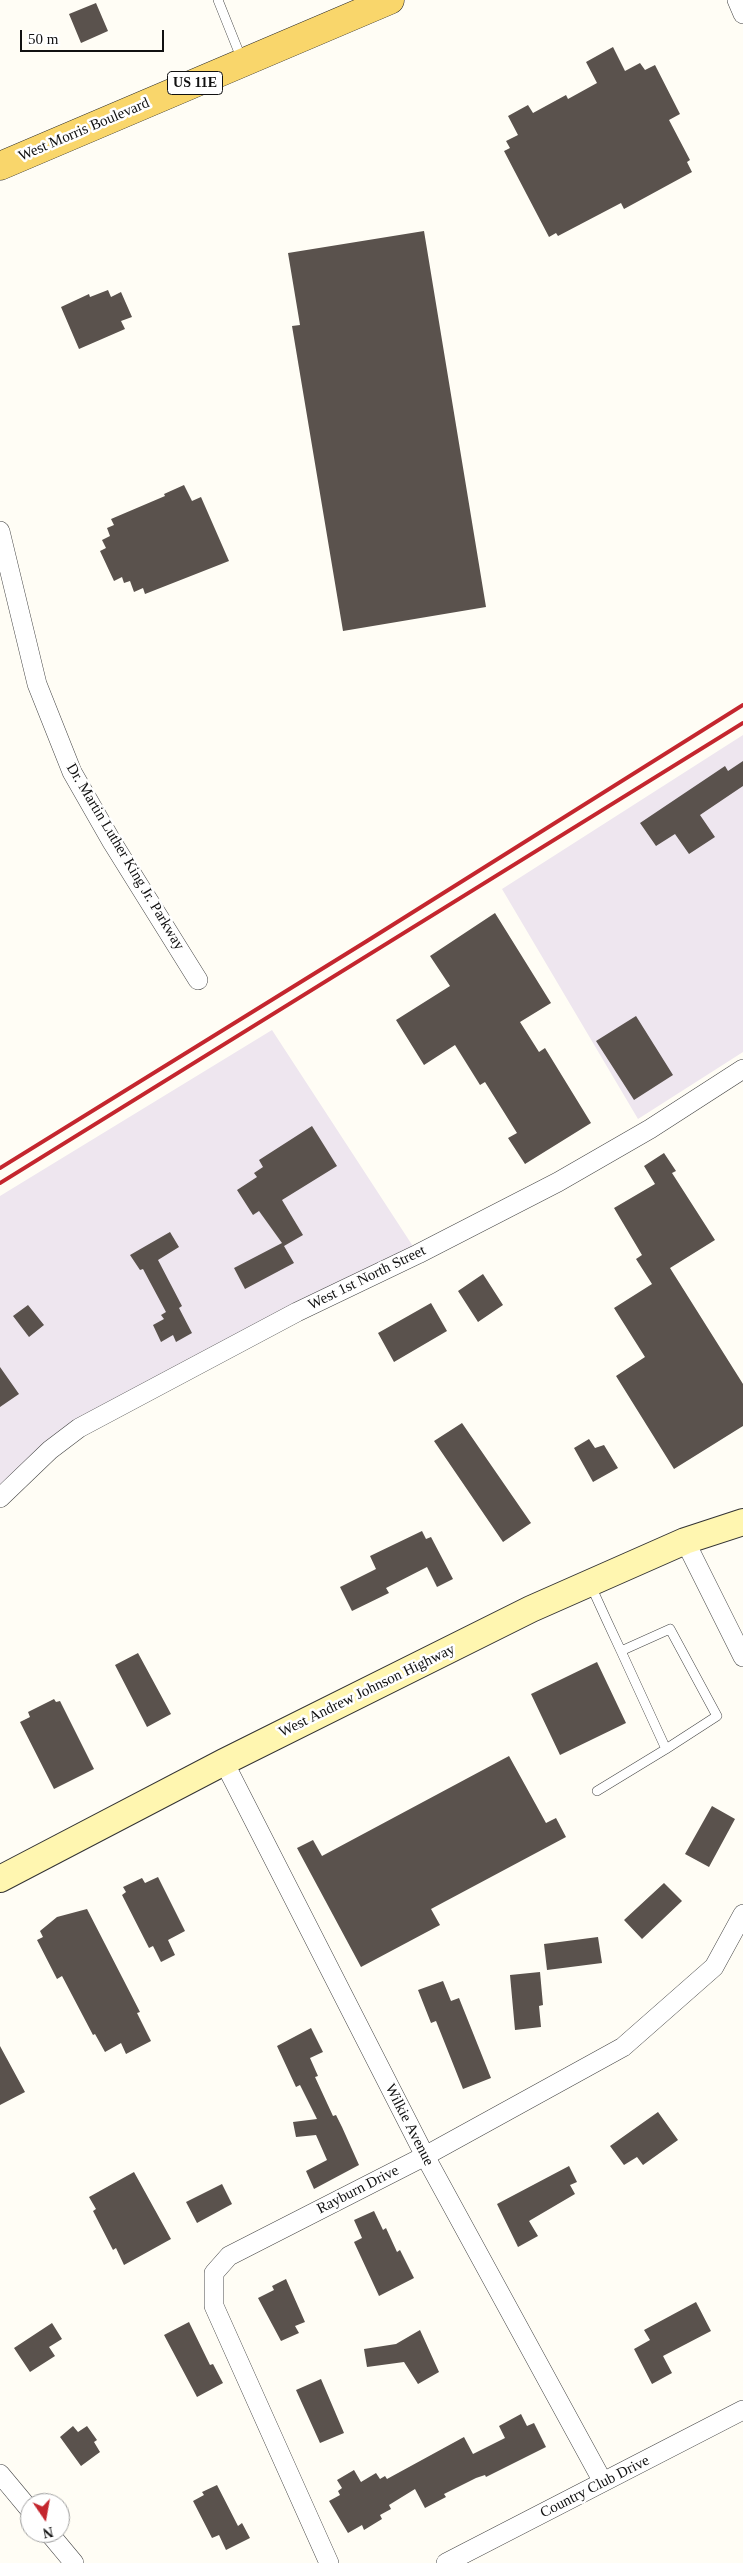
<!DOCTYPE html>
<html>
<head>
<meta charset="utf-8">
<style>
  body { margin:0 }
  #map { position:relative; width:743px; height:2563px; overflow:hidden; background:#fffdf5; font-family:Georgia,serif }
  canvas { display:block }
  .north { position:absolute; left:20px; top:2493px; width:50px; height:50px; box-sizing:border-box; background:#fff; border:1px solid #a0a0a0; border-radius:50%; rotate:168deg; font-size:14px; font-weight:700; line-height:20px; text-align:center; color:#111 }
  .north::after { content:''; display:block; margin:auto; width:18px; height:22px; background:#c4262e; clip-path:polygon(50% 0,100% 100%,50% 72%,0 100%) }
  .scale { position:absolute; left:20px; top:30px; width:144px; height:22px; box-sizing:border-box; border:2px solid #111; border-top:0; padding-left:6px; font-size:15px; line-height:18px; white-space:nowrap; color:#111; -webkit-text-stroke:4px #fff; paint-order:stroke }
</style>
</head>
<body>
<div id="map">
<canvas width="743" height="2563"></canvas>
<div class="north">N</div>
<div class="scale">50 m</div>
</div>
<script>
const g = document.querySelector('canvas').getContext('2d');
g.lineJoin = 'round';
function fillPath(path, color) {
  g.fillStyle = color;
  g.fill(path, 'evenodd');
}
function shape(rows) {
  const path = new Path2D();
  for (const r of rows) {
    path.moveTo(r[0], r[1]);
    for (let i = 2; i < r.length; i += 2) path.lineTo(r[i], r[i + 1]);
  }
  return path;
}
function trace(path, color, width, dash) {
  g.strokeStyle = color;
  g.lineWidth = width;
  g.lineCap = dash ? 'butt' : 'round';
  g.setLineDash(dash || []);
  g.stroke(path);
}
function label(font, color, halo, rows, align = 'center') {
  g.font = font + ' Georgia,serif';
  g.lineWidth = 5;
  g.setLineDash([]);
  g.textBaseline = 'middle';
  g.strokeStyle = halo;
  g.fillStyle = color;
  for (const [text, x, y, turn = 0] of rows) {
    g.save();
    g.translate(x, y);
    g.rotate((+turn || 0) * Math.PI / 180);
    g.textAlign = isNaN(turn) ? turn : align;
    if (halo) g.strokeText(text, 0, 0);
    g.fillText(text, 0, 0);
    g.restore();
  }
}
fillPath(shape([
  [743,735,743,1052,638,1119,502,889],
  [272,1030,418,1254,79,1428,0,1498,0,1196]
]), '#eee6ef');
fillPath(shape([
  [96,3,108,31,81,43,69,14],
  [613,47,625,71,640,63,645,70,655,65,680,114,669,120,690,160,687,162,692,172,624,209,621,203,558,236,556,233,549,237,504,151,510,148,506,141,518,135,508,116,528,105,533,113,566,95,568,99,597,83,586,62],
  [424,231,486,607,343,631,292,326,300,325,288,253],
  [108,290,111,297,121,292,132,317,121,321,125,329,79,349,61,307,89,294,90,297],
  [184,485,192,501,201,497,229,561,145,594,143,588,134,592,130,581,124,583,122,577,114,581,100,551,106,548,102,540,110,536,107,528,114,525,111,519,165,496,164,494],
  [743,761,743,786,700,815,715,837,689,854,675,834,656,846,640,823,725,766,728,771],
  [495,913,551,1003,520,1022,539,1052,545,1048,591,1123,525,1164,508,1138,517,1133,485,1082,480,1085,455,1045,424,1065,396,1020,450,986,430,956],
  [636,1016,673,1075,634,1100,596,1041],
  [312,1126,337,1166,282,1200,303,1235,284,1246,294,1263,245,1289,234,1268,282,1243,259,1211,253,1215,237,1190,257,1177,254,1173,263,1167,259,1160],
  [664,1153,676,1171,672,1173,715,1240,670,1268,743,1384,743,1426,674,1469,616,1376,645,1357,614,1308,652,1284,636,1259,642,1255,614,1208,655,1184,644,1166],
  [170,1232,179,1247,158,1260,182,1306,179,1308,192,1333,176,1342,173,1335,161,1342,153,1325,164,1319,161,1315,166,1312,143,1269,140,1270,130,1255],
  [483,1274,503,1305,478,1322,458,1291],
  [431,1303,447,1331,394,1362,378,1333],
  [28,1305,44,1325,29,1337,13,1316],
  [0,1367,19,1394,0,1407],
  [462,1423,531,1523,503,1542,434,1441],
  [589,1439,595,1448,604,1445,618,1468,593,1482,574,1448],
  [422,1531,426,1539,431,1537,453,1579,437,1587,427,1567,386,1588,389,1593,352,1611,340,1587,376,1569,370,1556],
  [138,1653,171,1714,147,1727,115,1665],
  [597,1662,626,1723,560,1755,531,1694],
  [54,1699,56,1702,60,1701,94,1769,54,1789,20,1722,30,1717,28,1712],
  [509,1756,546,1823,556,1818,566,1837,431,1909,440,1925,361,1967,297,1848,313,1840,322,1856],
  [712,1806,735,1819,709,1867,685,1854],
  [158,1877,185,1931,168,1940,175,1955,161,1962,153,1946,149,1948,122,1895,126,1892,123,1887,142,1878,145,1883],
  [664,1883,682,1901,642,1939,624,1920],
  [87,1909,140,2012,137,2013,151,2041,126,2054,121,2043,105,2052,95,2034,93,2035,62,1976,57,1979,37,1940,43,1937,40,1931,57,1917],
  [598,1937,602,1963,547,1970,544,1944],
  [540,1972,543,2005,539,2006,541,2027,515,2030,510,1975],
  [443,1981,451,2001,459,1998,491,2078,463,2089,436,2021,431,2023,418,1990],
  [311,2028,323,2052,310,2058,318,2076,315,2077,333,2116,336,2115,342,2127,359,2165,314,2189,306,2171,327,2160,316,2135,296,2137,293,2122,317,2119,300,2085,296,2087,277,2046],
  [0,2046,25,2092,0,2105],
  [658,2112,678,2140,643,2165,637,2157,624,2165,610,2146],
  [569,2166,577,2182,570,2185,575,2194,529,2221,538,2236,518,2247,497,2204],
  [134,2172,171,2239,124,2265,116,2248,113,2250,93,2211,96,2209,89,2197],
  [222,2184,232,2204,197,2223,186,2202],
  [374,2211,383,2230,386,2228,397,2252,400,2250,414,2278,379,2296,354,2242,362,2238,354,2220],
  [286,2279,305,2322,295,2326,299,2333,281,2341,258,2298,274,2290,272,2286],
  [696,2302,711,2331,663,2356,672,2373,652,2384,634,2349,650,2340,644,2330],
  [189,2322,210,2365,213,2364,223,2383,197,2397,164,2335],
  [52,2323,62,2339,49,2347,55,2356,30,2372,14,2348],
  [420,2330,439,2372,418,2384,404,2362,367,2367,364,2349,396,2344],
  [321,2379,344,2433,320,2443,296,2390],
  [521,2414,527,2426,534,2423,546,2447,486,2477,485,2475,476,2478,444,2494,446,2497,425,2508,415,2489,389,2505,391,2509,380,2515,382,2519,364,2530,362,2525,348,2533,329,2501,340,2495,338,2491,342,2488,337,2480,354,2470,361,2482,376,2473,380,2479,385,2476,387,2479,464,2437,473,2454,505,2438,499,2426],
  [73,2426,78,2432,87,2426,97,2440,94,2442,100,2452,81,2466,60,2437],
  [217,2485,238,2526,242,2523,250,2538,226,2550,219,2535,212,2538,193,2501,204,2495,202,2492]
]), '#5a524d');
const service = shape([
  [218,0,242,60],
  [591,1586,607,1621,621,1651,666,1749,717,1716,670,1629,621,1651],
  [597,1791,666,1749]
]);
const minor = shape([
  [737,0,743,14],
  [0,531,37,684,72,772,112,842,198,980],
  [0,1498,50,1450,79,1428,297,1312,418,1254,558,1182,650,1129,743,1069],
  [685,1541,743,1657],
  [224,1762,425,2156,603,2482],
  [0,2474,30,2510],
  [49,2533,74,2563],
  [329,2563,214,2306,214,2273,229,2256,425,2156,623,2047,714,1967,743,1914],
  [446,2563,743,2410]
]);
const secondary = shape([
  [0,1879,224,1762,531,1609,685,1541,743,1522]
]);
const primary = shape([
  [0,166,390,0]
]);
trace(service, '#444', 10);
trace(minor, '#444', 20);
trace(secondary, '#333', 28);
trace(primary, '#222', 29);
trace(service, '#fff', 9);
trace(minor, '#fff', 19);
trace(secondary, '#fff6b0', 26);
trace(primary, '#f9d66b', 28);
trace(shape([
  [0,1168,367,941,743,705],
  [0,1183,743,723]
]), '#c4262e', 4);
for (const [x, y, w] of [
  [195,83,55]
]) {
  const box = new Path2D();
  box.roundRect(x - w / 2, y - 11.5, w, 23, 4);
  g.fillStyle = '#fff';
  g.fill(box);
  trace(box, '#111', 1);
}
label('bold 14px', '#111', null, [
  ["US 11E",195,83]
]);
label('15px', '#111', '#fff', [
  ["West Morris Boulevard",84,130,-23],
  ["Dr. Martin Luther King Jr. Parkway",125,857,59],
  ["West 1st North Street",367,1278,-26],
  ["West Andrew Johnson Highway",367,1691,-26],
  ["Wilkie Avenue",409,2125,63],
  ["Rayburn Drive",358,2190,-27],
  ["Country Club Drive",595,2487,-27]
]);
</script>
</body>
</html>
